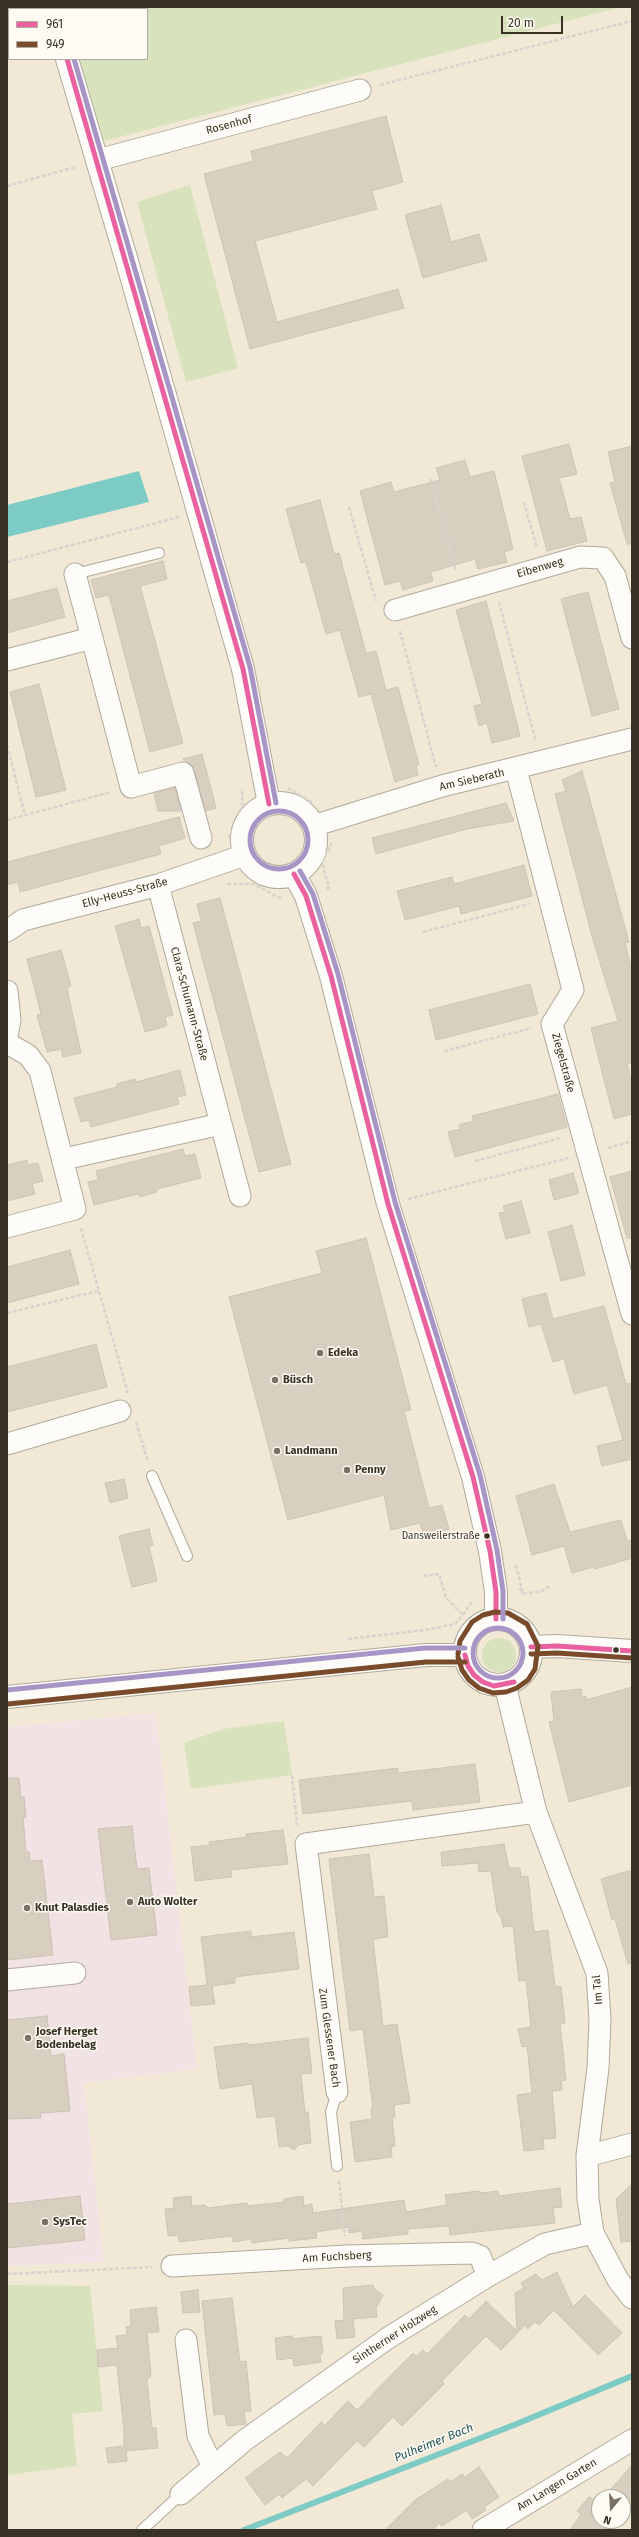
<!DOCTYPE html>
<html>
<head>
<meta charset="utf-8">
<style>
  body { margin:0 }
  #map { position:relative; width:639px; height:2537px; overflow:hidden; background:#f1e9d6; font-family:"Fira Sans",sans-serif }
  canvas { display:block }
  .frame { position:absolute; inset:0; border:8px solid #383224; pointer-events:none }
  .legend { position:absolute; left:8px; top:8px; width:140px; height:52px; box-sizing:border-box; background:#fefbf4; border:1px solid #afaba1; margin:0; padding:5px 7px; list-style:none; font-size:12px; color:#383224 }
  .legend li { display:flex; align-items:center; gap:8px; height:20px }
  .legend b { width:20px; border:1px solid #afaba1 }
  .north { position:absolute; left:591px; top:2489px; width:40px; height:40px; box-sizing:border-box; background:#fefbf4; border:1px solid #afaba1; border-radius:50%; rotate:198deg; font-size:11px; font-weight:700; line-height:16px; text-align:center; color:#383224 }
  .north::after { content:''; display:block; margin:auto; width:14px; height:18px; background:#797262; clip-path:polygon(50% 0,100% 100%,50% 72%,0 100%) }
  .scale { position:absolute; left:501px; top:16px; width:62px; height:18px; box-sizing:border-box; border:2px solid #383224; border-top:0; padding-left:5px; font-size:12px; line-height:14px; white-space:nowrap; color:#383224; -webkit-text-stroke:3px #fefbf4; paint-order:stroke }
</style>
</head>
<body>
<div id="map">
<canvas width="639" height="2537"></canvas>
<div class="frame"></div>
<ul class="legend">
<li><b style="height:5px;background:#e9619e"></b>961</li>
<li><b style="height:5px;background:#7a4b2a"></b>949</li>
</ul>
<div class="north">N</div>
<div class="scale">20 m</div>
</div>
<script>
const g = document.querySelector('canvas').getContext('2d');
g.lineJoin = 'round';
function fillPath(path, color) {
  g.fillStyle = color;
  g.fill(path, 'evenodd');
}
function shape(rows) {
  const path = new Path2D();
  for (const r of rows) {
    if (r.length === 3) {
      path.moveTo(r[0] + r[2], r[1]);
      path.arc(r[0], r[1], r[2], 0, 2 * Math.PI);
      continue;
    }
    path.moveTo(r[0], r[1]);
    for (let i = 2; i < r.length; i += 2) path.lineTo(r[i], r[i + 1]);
  }
  return path;
}
function trace(path, color, width, dash) {
  g.strokeStyle = color;
  g.lineWidth = width;
  g.lineCap = dash ? 'butt' : 'round';
  g.setLineDash(dash || []);
  g.stroke(path);
}
function label(font, color, halo, rows, align = 'center') {
  g.font = font + ' "Fira Sans",sans-serif';
  g.lineWidth = 3;
  g.setLineDash([]);
  g.textBaseline = 'middle';
  g.strokeStyle = halo;
  g.fillStyle = color;
  for (const [text, x, y, turn = 0] of rows) {
    g.save();
    g.translate(x, y);
    g.rotate((+turn || 0) * Math.PI / 180);
    g.textAlign = isNaN(turn) ? turn : align;
    if (halo) g.strokeText(text, 0, 0);
    g.fillText(text, 0, 0);
    g.restore();
  }
}
fillPath(shape([
  [156,1713,197,2069,84,2083,104,2262,7,2266,7,1727]
]), '#f1e2e3');
fillPath(shape([
  [64,7,621,7,104,141,79,59,147,59,147,9,64,9],
  [190,185,238,368,186,382,137,202],
  [499,1655,17],
  [284,1721,292,1775,191,1789,184,1743,223,1729],
  [7,2285,90,2286,103,2411,72,2414,77,2466,7,2475]
]), '#d8e3bd');
fillPath(shape([
  [139,471,149,502,7,537,7,505]
]), '#7dcbc5');
trace(shape([
  [244,2530,514,2425,632,2376]
]), '#7dcbc5', 6);
const building = shape([
  [386,116,403,182,372,191,377,209,255,241,277,322,398,289,404,308,250,349,204,174,253,161,251,151,386,116],
  [441,205,451,242,479,234,487,260,423,278,405,215,441,205],
  [569,444,577,474,559,478,570,519,581,517,587,541,547,551,522,456,569,444],
  [632,446,632,544,627,544,610,483,615,482,608,452,632,446],
  [465,460,470,477,494,471,513,549,504,552,507,562,478,569,475,559,431,572,433,581,403,590,400,581,385,585,360,491,391,482,394,492,440,480,436,468,465,460],
  [320,500,334,554,339,553,366,653,376,651,386,690,398,687,419,765,416,766,418,775,395,782,371,694,359,697,340,630,326,634,306,562,301,563,286,509,320,500],
  [163,561,167,579,140,586,183,743,150,752,109,595,96,598,91,580,163,561],
  [57,588,65,617,7,633,7,601,57,588],
  [588,592,619,709,592,716,561,599,588,592],
  [486,601,520,736,492,743,487,723,479,726,474,706,482,704,456,610,486,601],
  [39,684,66,790,36,797,10,692,39,684],
  [202,754,216,808,206,811,194,769,183,759,202,754],
  [582,771,629,942,625,943,632,970,632,1063,627,1064,632,1084,632,1114,614,1119,591,1028,618,1021,593,940,555,794,566,791,562,780,582,771],
  [175,788,181,811,158,811,154,793,175,788],
  [506,803,514,821,467,829,376,854,372,838,506,803],
  [179,817,185,838,159,846,161,854,20,892,18,882,7,885,7,862,179,817],
  [524,865,532,896,461,914,459,906,405,920,397,891,452,877,454,884,524,865],
  [220,898,291,1164,259,1172,193,923,201,921,197,904,220,898],
  [139,919,141,928,149,926,173,1015,165,1017,167,1026,145,1032,115,926,139,919],
  [61,950,71,986,67,988,81,1053,63,1057,61,1049,47,1052,37,1015,41,1014,27,959,61,950],
  [530,984,538,1014,436,1040,429,1010,530,984],
  [180,1070,186,1095,177,1097,179,1104,91,1127,89,1120,81,1122,74,1098,117,1087,117,1084,135,1079,136,1082,180,1070],
  [558,1094,567,1127,455,1157,448,1132,460,1129,459,1125,473,1121,472,1116,558,1094],
  [183,1149,185,1156,195,1154,201,1178,157,1189,157,1192,140,1197,138,1194,94,1205,88,1182,98,1180,96,1171,183,1149],
  [27,1160,28,1165,38,1163,43,1181,32,1184,35,1194,7,1201,7,1165,27,1160],
  [632,1171,632,1238,627,1238,610,1177,632,1171],
  [573,1173,579,1193,554,1200,549,1180,573,1173],
  [521,1201,530,1233,506,1239,499,1213,505,1212,503,1206,521,1201],
  [572,1225,585,1275,561,1281,548,1232,572,1225],
  [366,1238,411,1410,404,1411,429,1508,442,1505,449,1529,424,1536,420,1523,391,1530,384,1495,288,1520,229,1297,322,1273,316,1251,366,1238],
  [70,1250,79,1284,7,1303,7,1267,70,1250],
  [546,1293,553,1319,604,1306,626,1384,632,1383,632,1459,602,1466,597,1446,623,1440,607,1385,574,1394,564,1359,553,1362,541,1324,529,1327,522,1299,546,1293],
  [96,1344,107,1387,7,1412,7,1367,96,1344],
  [124,1479,128,1498,110,1503,105,1483,124,1479],
  [554,1484,570,1532,621,1520,627,1541,632,1540,632,1558,595,1569,594,1567,572,1573,564,1546,532,1555,516,1496,554,1484],
  [149,1529,153,1545,149,1546,157,1581,132,1587,119,1536,149,1529],
  [632,1687,632,1785,569,1802,549,1722,554,1721,551,1692,581,1689,582,1697,586,1696,586,1700,632,1687],
  [475,1764,480,1802,413,1810,412,1801,303,1814,299,1780,398,1768,398,1773,475,1764],
  [7,1778,19,1778,21,1798,24,1797,26,1817,23,1818,26,1852,29,1852,30,1861,42,1860,53,1955,7,1960,7,1778],
  [132,1826,137,1869,149,1868,157,1935,111,1940,98,1829,132,1826],
  [283,1830,288,1864,231,1870,232,1877,195,1881,191,1847,210,1845,209,1842,247,1837,246,1834,283,1830],
  [504,1844,509,1868,520,1868,521,1877,528,1876,534,1932,548,1930,555,1987,561,1986,565,2023,560,2024,566,2080,561,2081,562,2090,552,2091,556,2138,543,2139,544,2149,524,2151,517,2095,532,2093,527,2046,522,2047,518,2029,531,2027,526,1980,519,1981,513,1926,503,1927,501,1917,497,1912,491,1871,479,1872,478,1863,442,1866,441,1852,504,1844],
  [369,1854,374,1897,384,1896,388,1937,373,1939,383,2026,397,2024,410,2103,394,2105,395,2117,392,2118,395,2146,391,2147,392,2157,355,2162,350,2122,372,2119,371,2108,373,2108,363,2029,350,2031,329,1859,369,1854],
  [632,1870,632,1963,628,1964,615,1919,612,1920,601,1879,632,1870],
  [251,1931,251,1937,294,1932,299,1969,235,1977,235,1983,212,1986,215,2004,191,2006,189,1987,207,1985,201,1937,251,1931],
  [47,2016,51,2056,64,2054,70,2111,40,2113,41,2118,7,2119,7,2020,47,2016],
  [308,2038,312,2073,301,2074,305,2113,308,2112,311,2143,298,2145,294,2150,288,2146,279,2147,275,2116,257,2118,252,2084,220,2089,214,2047,248,2043,249,2045,308,2038],
  [632,2184,632,2241,621,2242,616,2199,632,2184],
  [560,2188,562,2207,553,2208,555,2223,450,2235,449,2226,408,2229,408,2234,363,2239,362,2231,349,2233,349,2227,316,2232,317,2238,289,2241,289,2238,252,2243,251,2239,233,2242,232,2236,179,2242,178,2235,168,2236,165,2209,174,2208,173,2198,191,2196,192,2206,205,2205,208,2208,247,2203,247,2206,284,2202,284,2199,303,2196,304,2206,312,2204,313,2213,404,2200,406,2212,447,2205,445,2195,479,2191,480,2193,498,2191,499,2196,560,2188],
  [80,2196,85,2240,7,2248,7,2204,80,2196],
  [557,2272,573,2307,585,2295,622,2333,598,2355,554,2310,539,2325,535,2322,528,2329,525,2325,501,2350,486,2336,442,2381,444,2384,402,2426,393,2417,364,2447,357,2441,313,2486,306,2479,282,2498,279,2494,265,2505,245,2478,280,2452,287,2458,321,2422,325,2425,348,2401,357,2410,413,2353,416,2356,423,2350,427,2354,465,2315,469,2319,486,2301,517,2331,515,2293,524,2288,521,2283,536,2274,542,2280,557,2272],
  [373,2285,374,2289,383,2295,376,2308,377,2317,353,2319,355,2337,337,2339,335,2321,344,2320,343,2288,373,2285],
  [198,2290,200,2312,183,2313,181,2292,198,2290],
  [232,2298,240,2362,246,2361,251,2411,244,2412,246,2424,227,2426,225,2414,214,2415,202,2301,232,2298],
  [156,2307,159,2332,147,2333,151,2376,147,2379,152,2428,156,2428,158,2448,126,2451,127,2461,108,2463,106,2448,124,2446,124,2431,117,2365,98,2367,97,2350,118,2348,116,2336,127,2335,126,2327,131,2326,130,2310,156,2307],
  [292,2336,292,2339,321,2336,323,2352,320,2355,321,2362,294,2366,293,2358,277,2360,275,2338,292,2336],
  [632,2465,632,2501,623,2512,623,2497,604,2497,632,2465],
  [479,2467,499,2497,484,2507,486,2510,472,2519,467,2510,442,2526,439,2523,433,2530,385,2530,415,2500,448,2479,450,2482,462,2474,465,2477,479,2467],
  [598,2494,602,2497,599,2497,599,2521,615,2521,608,2530,570,2530,581,2514,577,2511,589,2497,593,2499,598,2494]
]);
fillPath(building, '#d8cfc1');
trace(building, '#ccc4b6', 1);
const lane = shape([
  [75,574,159,553],
  [152,1476,187,1556],
  [337,2092,331,2112,337,2166],
  [142,2530,181,2494]
]);
const street = shape([
  [98,160,360,90],
  [75,574,92,638],
  [395,610,580,557,603,558,615,576,632,638],
  [7,660,92,638,131,787,183,773,201,838],
  [516,769,573,990,552,1024,632,1314],
  [313,826,442,786,632,739],
  [158,885,240,1196],
  [7,931,23,920,158,885,245,855],
  [7,991,10,1020,7,1036],
  [7,1043,28,1055,40,1071,75,1209,7,1227],
  [64,1159,221,1124],
  [7,1444,120,1411],
  [505,1685,536,1812,597,1973,600,2019,598,2068,587,2156,588,2199,593,2233,618,2280,632,2298],
  [7,1980,75,1973],
  [337,2092,306,1844,536,1812],
  [587,2156,632,2144],
  [172,2266,347,2256,472,2253,480,2256,488,2276],
  [186,2340,198,2436,213,2467],
  [181,2494,245,2440,388,2338,488,2276,545,2244,593,2233],
  [483,2530,632,2440]
]);
const secondary = shape([
  [51,7,52,9],
  [67,59,126,258,243,669,269,804],
  [279,840,37],
  [294,874,306,896,331,976,388,1204,473,1477,490,1551,496,1592,496,1619],
  [498,1652,33],
  [531,1647,557,1646,632,1651],
  [7,1697,426,1655,465,1655]
]);
trace(lane, '#b0aa9b', 12);
trace(street, '#b0aa9b', 23);
trace(secondary, '#b0aa9b', 24);
trace(shape([
  [380,85,632,21],
  [7,186,76,167],
  [431,479,456,572],
  [524,502,537,548],
  [349,507,376,601],
  [7,562,179,517],
  [499,602,536,742],
  [400,631,436,767],
  [7,745,25,815],
  [288,788,313,803],
  [7,820,111,792],
  [228,837,243,819,242,788],
  [227,884,253,884,282,899],
  [326,888,329,888,322,862,332,843],
  [423,932,529,904],
  [444,1051,532,1028],
  [608,1148,632,1141],
  [475,1161,561,1138],
  [408,1199,568,1158],
  [81,1228,128,1393],
  [7,1313,98,1291],
  [136,1422,148,1462],
  [516,1565,522,1589,517,1590],
  [423,1576,439,1574,446,1598,463,1615],
  [522,1589,522,1594,542,1591,550,1586],
  [348,1639,425,1630,455,1624,463,1615,473,1600],
  [292,1775,297,1825],
  [339,2181,345,2236],
  [7,2274,152,2267]
]), '#d7d4ce', 2.5, [4, 2]);
trace(lane, '#fdfcf9', 10);
trace(street, '#fdfcf9', 21);
trace(secondary, '#fdfcf9', 22);
trace(shape([
  [67,59,243,669,269,804],
  [294,874,306,896,331,976,388,1204,473,1477,490,1551,496,1592,496,1619],
  [531,1647,557,1646,632,1651],
  [465,1655,468,1666,474,1675,483,1682,494,1686,514,1682]
]), '#e9619e', 5);
trace(shape([
  [458,1654,460,1641,472,1622,483,1615,495,1612,508,1613,527,1624,538,1646,535,1669,528,1680,517,1688,506,1692,493,1693,479,1688,469,1680,462,1670,458,1657],
  [531,1654,557,1653,632,1658],
  [8,1704,426,1662,465,1662]
]), '#7a4b2a', 5);
trace(shape([
  [74,59,250,667,276,803],
  [279,840,29],
  [300,871,313,894,338,974,395,1202,480,1475,497,1550,503,1591,503,1619],
  [498,1653,25],
  [7,1690,425,1648,465,1648]
]), '#a795c6', 5);
for (const [x, y, r, color] of [
  [320,1353,4,"#797262"],
  [275,1380,4,"#797262"],
  [277,1451,4,"#797262"],
  [347,1470,4,"#797262"],
  [487,1536,3.5,"#383224"],
  [616,1650,3.5,"#383224"],
  [130,1902,4,"#797262"],
  [27,1908,4,"#797262"],
  [28,2038,4,"#797262"],
  [45,2222,4,"#797262"]
]) {
  const dot = new Path2D();
  dot.arc(x, y, r, 0, 2 * Math.PI);
  g.fillStyle = color;
  g.fill(dot);
  trace(dot, '#fefbf4', 1.5);
}
label('10px', '#383224', '#fefbf4', [
  ["Dansweilerstraße",480,1536]
], 'right');
label('11px', '#383224', '#fefbf4', [
  ["Rosenhof",229,125,-15],
  ["Eibenweg",540,568,-16],
  ["Am Sieberath",472,780,-13],
  ["Elly-Heuss-Straße",125,893,-15],
  ["Clara-Schumann-Straße",189,1004,75],
  ["Ziegelstraße",563,1063,75],
  ["Im Tal",598,1990,-95],
  ["Zum Glessener Bach",329,2038,82],
  ["Am Fuchsberg",337,2257,-3],
  ["Sintherner Holzweg",395,2335,-33],
  ["Am Langen Garten",557,2485,-31]
]);
label('bold 11px', '#383224', '#fefbf4', [
  ["Edeka",328,1353],
  ["Büsch",283,1380],
  ["Landmann",285,1451],
  ["Penny",355,1470],
  ["Auto Wolter",138,1902],
  ["Knut Palasdies",35,1908],
  ["Josef Herget",36,2032],
  ["Bodenbelag",36,2045],
  ["SysTec",53,2222]
], 'left');
label('italic 12px', '#275858', '#fefbf4', [
  ["Pulheimer Bach",434,2443,-22]
]);
</script>
</body>
</html>
